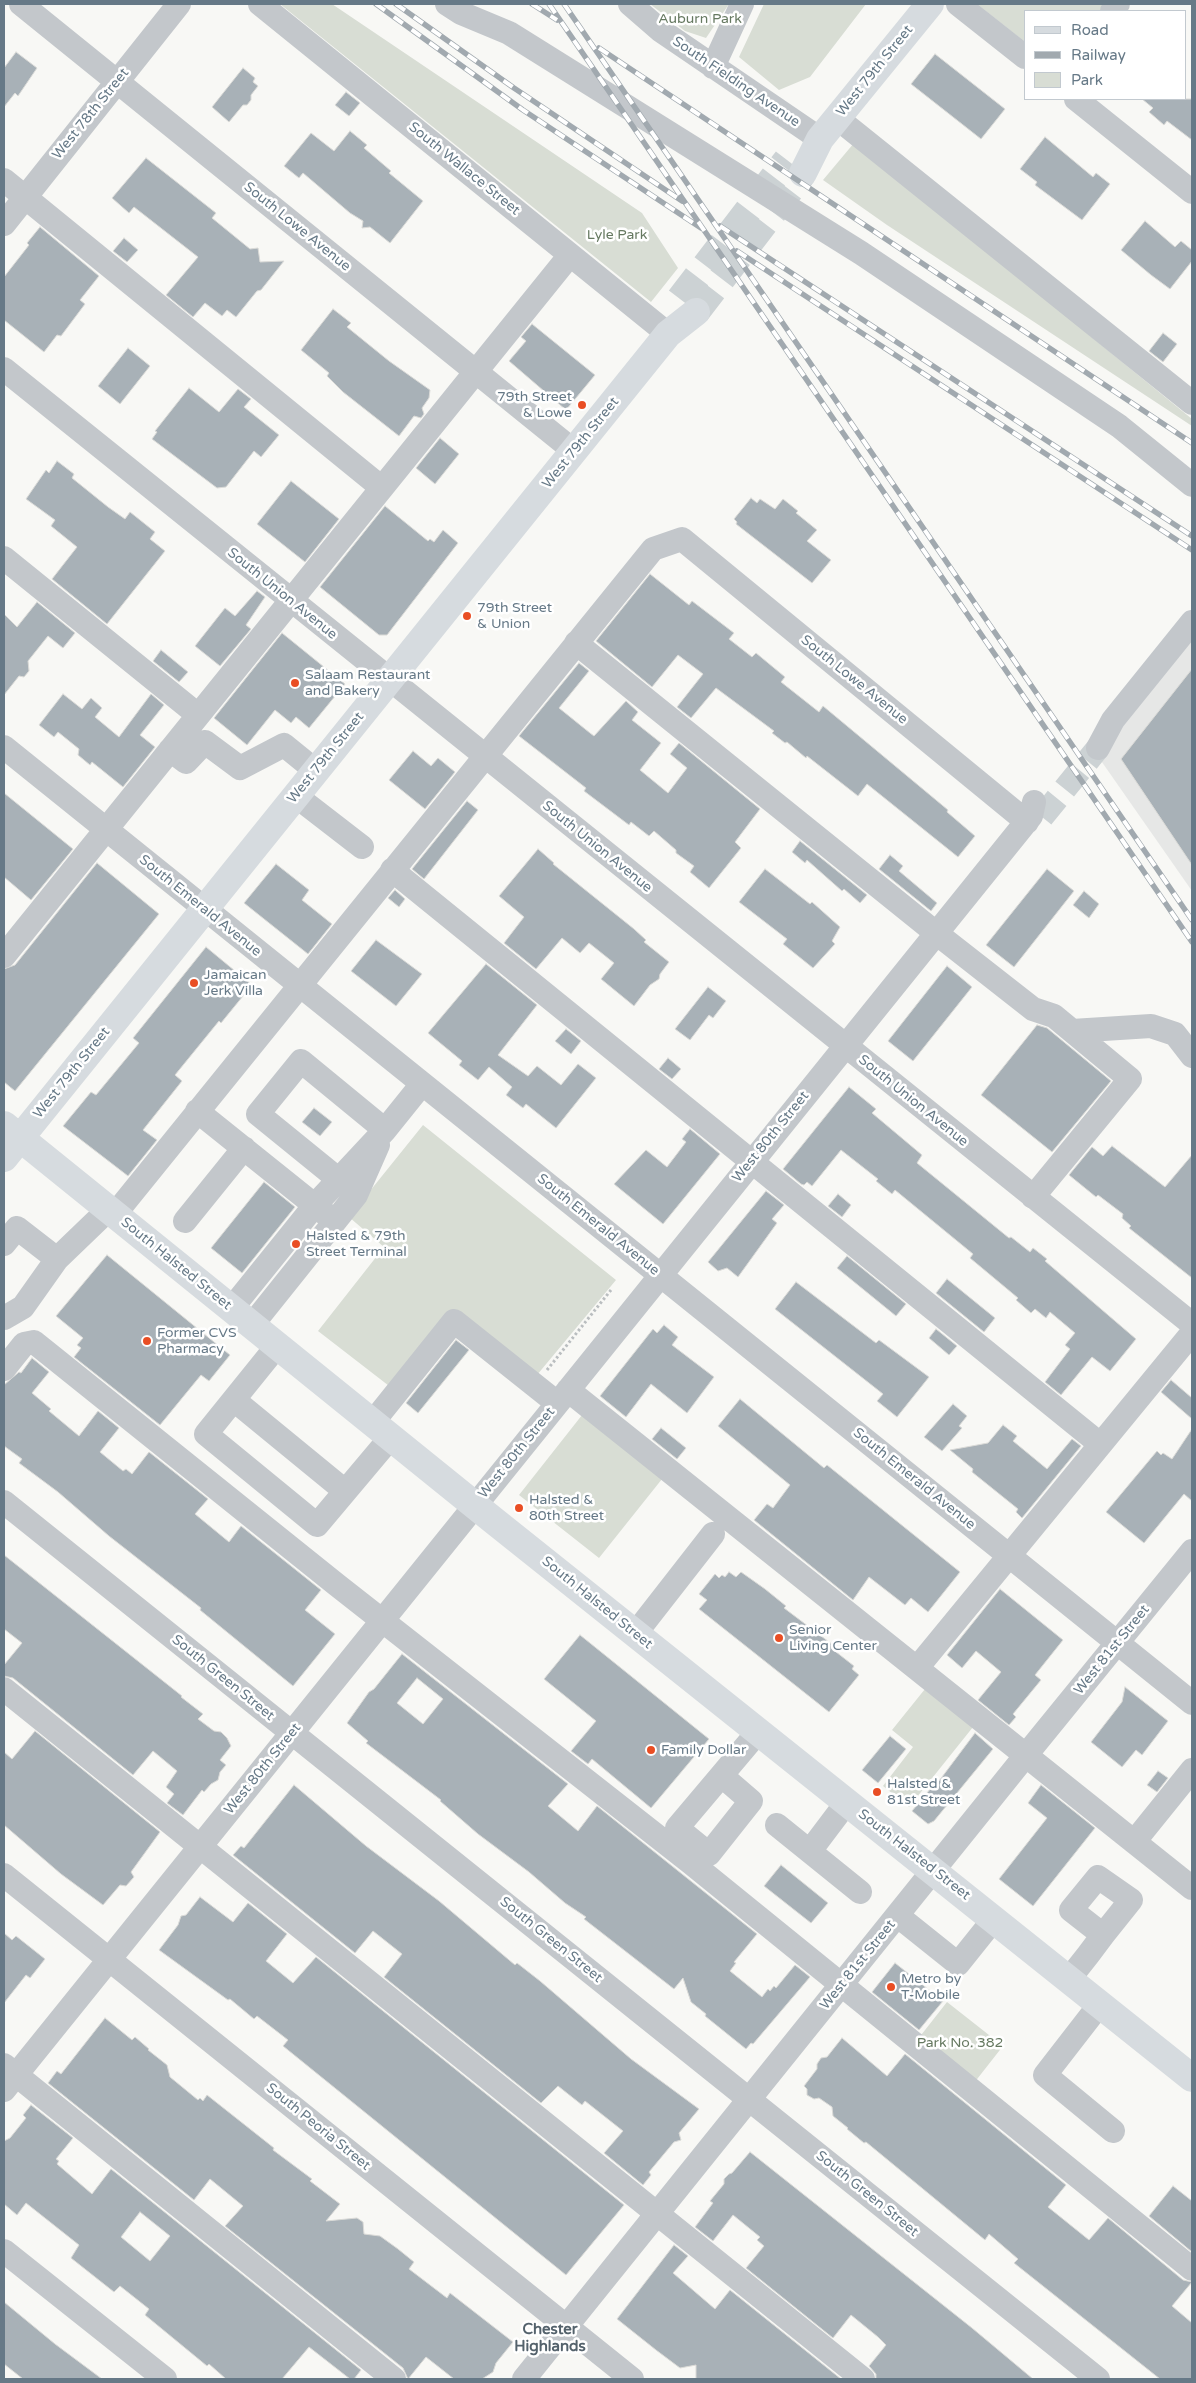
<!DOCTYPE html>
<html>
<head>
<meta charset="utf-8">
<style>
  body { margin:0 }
  #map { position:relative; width:1196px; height:2383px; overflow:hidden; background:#f8f8f5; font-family:"Varela Round",sans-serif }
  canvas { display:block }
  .frame { position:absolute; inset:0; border:5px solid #667987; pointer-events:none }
  .legend { position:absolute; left:1024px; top:10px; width:162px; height:90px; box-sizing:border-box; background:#fff; border:1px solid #c2c9cf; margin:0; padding:6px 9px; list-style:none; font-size:15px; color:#667987 }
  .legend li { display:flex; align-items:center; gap:10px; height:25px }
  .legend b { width:25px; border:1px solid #c2c9cf }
</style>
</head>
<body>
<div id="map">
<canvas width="1196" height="2383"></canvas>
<div class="frame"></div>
<ul class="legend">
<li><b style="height:6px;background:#d6dbdf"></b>Road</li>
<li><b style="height:6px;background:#a1a9af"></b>Railway</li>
<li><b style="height:14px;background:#d8ddd4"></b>Park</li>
</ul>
</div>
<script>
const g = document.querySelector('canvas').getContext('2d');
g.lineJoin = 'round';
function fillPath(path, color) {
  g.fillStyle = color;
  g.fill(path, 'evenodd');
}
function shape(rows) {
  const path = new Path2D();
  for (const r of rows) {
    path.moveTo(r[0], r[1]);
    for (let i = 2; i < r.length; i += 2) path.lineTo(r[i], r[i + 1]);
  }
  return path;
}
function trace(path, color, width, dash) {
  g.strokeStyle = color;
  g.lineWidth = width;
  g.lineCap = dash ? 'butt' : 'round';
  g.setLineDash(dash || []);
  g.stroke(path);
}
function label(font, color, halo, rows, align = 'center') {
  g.font = font + ' "Varela Round",sans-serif';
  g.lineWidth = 5;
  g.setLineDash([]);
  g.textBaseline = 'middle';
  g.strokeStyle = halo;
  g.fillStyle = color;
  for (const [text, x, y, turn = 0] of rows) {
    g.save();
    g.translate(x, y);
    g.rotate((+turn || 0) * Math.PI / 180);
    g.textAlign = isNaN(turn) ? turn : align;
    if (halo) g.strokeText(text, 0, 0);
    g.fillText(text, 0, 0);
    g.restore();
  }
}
fillPath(shape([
  [1192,639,1192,891,1097,755]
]), '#e6e7e6');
fillPath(shape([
  [280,4,332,4,642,213,678,268,651,302],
  [650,4,729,4,706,38,685,31],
  [764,4,866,4,810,77,779,90,739,57],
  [977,4,1113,4,1107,11,1025,11,1025,42],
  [854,143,1192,419,1192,426,887,225,823,180],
  [423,1125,616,1280,537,1375,454,1313,393,1389,318,1331,384,1247,349,1217],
  [586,1410,666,1474,599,1558,519,1495],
  [925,1689,973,1727,909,1807,883,1786,913,1747,892,1730],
  [947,2002,1003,2046,974,2083,918,2039]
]), '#d8ddd4');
const building = shape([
  [16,52,37,68,18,96,15,93,4,107,4,68,16,52],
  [935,54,1005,109,981,139,911,84,935,54],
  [243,68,255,78,253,82,258,86,251,95,251,100,247,105,243,105,229,122,212,107,243,68],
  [346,92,360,103,349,116,335,105,346,92],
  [1142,99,1192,99,1192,140,1167,121,1164,125,1149,112,1153,108,1142,99],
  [350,131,367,145,364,148,391,171,389,173,423,201,390,243,370,227,362,228,363,221,350,213,303,173,299,178,284,166,311,133,334,151,350,131],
  [1045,137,1093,177,1096,173,1110,184,1082,220,1035,185,1037,182,1020,169,1045,137],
  [146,158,216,213,212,218,250,249,258,248,260,262,284,261,261,290,257,291,236,317,227,310,222,316,205,303,193,317,166,295,198,257,134,207,129,213,112,198,146,158],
  [1145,221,1175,247,1181,241,1192,250,1192,261,1170,289,1151,275,1121,250,1145,221],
  [40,227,99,276,80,300,85,304,61,336,57,335,44,352,4,320,4,277,29,245,27,243,40,227],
  [124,238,138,250,127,262,113,251,124,238],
  [333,309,351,323,347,327,389,361,430,390,429,398,422,408,424,414,421,418,414,416,399,436,343,392,327,376,329,373,301,350,333,309],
  [532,324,595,375,566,410,509,361,526,341,521,337,532,324],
  [1163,333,1177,344,1163,362,1149,351,1163,333],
  [128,348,150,366,120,404,98,386,128,348],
  [189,388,219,412,238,389,251,399,244,407,279,435,261,457,254,451,226,487,217,488,152,439,157,432,155,431,189,388],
  [440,438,459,454,435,484,416,468,440,438],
  [57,461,74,474,72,478,108,507,125,519,130,512,155,532,150,539,165,551,107,624,52,579,77,547,51,526,55,520,26,499,46,470,49,473,57,461],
  [291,481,339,519,305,562,257,524,291,481],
  [751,498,757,503,760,499,775,509,783,499,798,511,796,513,817,530,807,541,831,560,812,583,736,524,737,522,734,519,751,498],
  [385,506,428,541,430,539,434,542,443,530,458,543,387,635,379,635,320,587,385,506],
  [650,574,689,605,692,601,734,633,729,639,752,657,756,653,785,677,781,682,819,712,823,706,948,810,947,812,975,836,958,857,867,784,858,796,807,756,806,758,787,742,785,743,772,733,774,731,716,688,691,718,677,707,703,674,678,655,652,687,596,641,650,574],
  [257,591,265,597,246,625,251,629,220,666,195,646,225,608,235,616,257,591],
  [37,602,75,633,63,648,48,636,28,661,29,671,24,677,19,676,4,695,4,614,17,627,37,602],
  [282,633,345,684,309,728,296,717,291,723,275,710,247,745,214,718,282,633],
  [161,650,188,672,179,682,153,661,161,650],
  [579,663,589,671,559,708,590,733,594,736,626,701,638,712,632,720,661,743,640,770,668,793,687,768,670,754,679,743,760,809,735,842,741,848,709,888,690,872,694,866,676,853,676,850,654,831,649,836,631,822,629,825,584,791,586,788,519,736,579,663],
  [1192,669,1192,865,1121,759,1192,669],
  [63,694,82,709,91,698,102,708,95,717,119,737,151,694,164,705,140,735,155,747,123,787,92,762,90,765,78,755,79,749,58,732,54,737,39,725,63,694],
  [413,751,431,766,438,758,455,772,425,809,389,780,413,751],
  [4,793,73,849,31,900,4,877,4,793],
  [467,801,478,810,424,879,412,869,467,801],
  [800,841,867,895,860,903,844,889,842,891,807,860,805,863,792,852,800,841],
  [538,849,554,863,553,864,634,929,646,940,644,942,669,962,660,974,659,979,650,985,634,1006,601,979,614,963,589,943,580,953,562,938,536,969,504,943,524,917,499,896,538,849],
  [890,855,903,866,899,871,937,903,931,911,879,869,890,855],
  [97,863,159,914,15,1091,4,1082,4,969,15,965,97,863],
  [276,864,309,890,302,900,332,924,308,954,244,903,276,864],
  [765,869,810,904,812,902,840,927,832,941,835,944,813,968,783,944,787,939,739,902,765,869],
  [1047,869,1074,891,1014,967,986,945,1047,869],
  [395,890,405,899,399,907,388,898,395,890],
  [1084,891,1099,904,1089,918,1073,905,1084,891],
  [376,940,422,974,396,1006,351,971,376,940],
  [206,947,252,985,221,1023,219,1021,175,1075,182,1081,143,1130,157,1140,128,1176,63,1126,91,1092,96,1095,139,1043,133,1038,206,947],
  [486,964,537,1005,498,1055,528,1076,537,1066,561,1085,578,1064,596,1078,556,1128,526,1104,523,1108,506,1095,512,1087,489,1067,478,1080,459,1065,462,1061,428,1033,486,964],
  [947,966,972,987,913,1061,888,1041,947,966],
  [708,987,726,1001,713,1018,709,1015,690,1040,675,1029,708,987],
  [1037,1025,1047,1028,1111,1081,1052,1152,981,1095,1037,1025],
  [566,1029,581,1041,571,1054,555,1041,566,1029],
  [668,1058,681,1069,672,1079,659,1069,668,1058],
  [849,1087,876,1109,872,1113,922,1155,917,1163,1009,1238,1011,1237,1030,1252,1033,1248,1047,1259,1045,1261,1136,1339,1110,1371,1092,1357,1061,1395,1045,1382,1070,1349,1065,1345,1075,1333,1050,1312,1046,1318,1035,1309,1031,1313,1016,1300,1018,1298,970,1258,973,1254,895,1190,892,1194,876,1181,878,1179,841,1150,812,1186,807,1182,804,1185,801,1184,783,1169,849,1087],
  [314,1108,332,1122,320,1136,302,1122,314,1108],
  [690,1129,720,1154,663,1224,614,1184,646,1150,667,1167,686,1142,682,1139,690,1129],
  [1112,1146,1165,1187,1192,1155,1192,1278,1129,1228,1131,1226,1122,1218,1123,1214,1098,1195,1096,1197,1069,1175,1092,1147,1103,1156,1112,1146],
  [264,1182,295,1207,242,1273,211,1248,264,1182],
  [766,1191,784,1205,772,1219,777,1223,738,1277,727,1268,718,1271,708,1262,766,1191],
  [838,1194,851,1205,842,1217,828,1206,838,1194],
  [107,1255,230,1355,209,1381,201,1375,160,1425,74,1357,81,1348,77,1345,83,1338,56,1316,107,1255],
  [847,1256,906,1304,896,1316,837,1268,847,1256],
  [947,1279,995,1318,984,1332,936,1293,947,1279],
  [796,1282,876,1343,879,1340,929,1377,897,1417,877,1401,883,1394,775,1309,796,1282],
  [664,1325,678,1337,672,1345,714,1377,687,1413,651,1384,626,1417,600,1396,653,1329,657,1333,664,1325],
  [936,1329,957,1346,949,1355,929,1338,936,1329],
  [456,1340,469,1350,418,1413,406,1403,456,1340],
  [32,1358,49,1372,32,1393,51,1409,49,1411,79,1436,98,1411,119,1428,100,1452,123,1471,126,1469,132,1474,149,1452,208,1499,195,1514,229,1542,241,1526,321,1590,305,1610,335,1634,293,1686,200,1610,201,1608,109,1536,58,1492,19,1463,22,1459,4,1446,4,1385,19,1372,21,1373,32,1358],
  [1171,1380,1192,1398,1192,1419,1161,1392,1171,1380],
  [740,1399,824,1468,827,1465,960,1572,928,1612,911,1598,905,1605,869,1577,853,1600,754,1520,767,1504,773,1508,790,1485,718,1426,740,1399],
  [953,1404,967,1416,959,1426,962,1428,942,1451,924,1437,953,1404],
  [1003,1425,1017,1436,1013,1441,1047,1469,1072,1439,1081,1446,1022,1518,1016,1512,1018,1509,972,1472,973,1469,950,1450,988,1443,1003,1425],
  [661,1428,686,1448,677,1459,652,1439,661,1428],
  [1192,1429,1192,1501,1184,1494,1144,1543,1106,1512,1157,1451,1161,1455,1163,1453,1172,1459,1192,1429],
  [4,1555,182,1696,181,1697,203,1714,198,1719,214,1731,221,1732,227,1738,231,1746,220,1760,226,1765,220,1772,218,1780,211,1784,204,1792,202,1790,183,1815,167,1803,174,1794,166,1787,177,1771,153,1751,133,1775,13,1678,4,1676,4,1665,22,1643,4,1629,4,1555],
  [729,1572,736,1577,741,1572,765,1589,786,1606,784,1608,833,1645,831,1648,854,1666,852,1669,859,1675,829,1712,699,1609,707,1600,699,1594,715,1574,719,1578,722,1575,725,1577,729,1572],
  [1000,1589,1063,1640,1035,1675,1041,1680,1013,1714,1016,1717,1009,1725,978,1700,1001,1672,976,1651,962,1668,947,1655,1000,1589],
  [580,1635,709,1739,651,1808,592,1759,588,1764,571,1751,596,1721,544,1679,580,1635],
  [402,1654,568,1784,548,1806,578,1831,597,1806,757,1934,734,1962,736,1963,730,1971,762,1997,768,1989,770,1991,774,1986,776,1988,795,1965,810,1977,753,2044,751,2043,746,2049,705,2016,706,2014,691,2002,683,1978,674,1989,584,1919,586,1917,565,1903,529,1872,478,1834,440,1801,441,1800,366,1743,368,1741,347,1723,369,1692,374,1689,402,1654],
  [417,1678,443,1699,423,1724,397,1703,417,1678],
  [1125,1687,1168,1721,1142,1755,1136,1750,1122,1767,1091,1742,1122,1702,1125,1687],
  [35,1731,160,1832,131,1872,134,1877,126,1886,120,1885,103,1905,61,1874,4,1825,4,1752,12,1759,35,1731],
  [975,1733,993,1749,934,1821,928,1824,912,1811,936,1782,939,1781,975,1733],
  [890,1736,906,1749,878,1783,862,1770,890,1736],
  [1158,1771,1168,1778,1157,1792,1147,1785,1158,1771],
  [294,1785,366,1846,439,1901,515,1965,517,1963,540,1981,631,2059,699,2109,679,2133,681,2140,674,2142,649,2172,651,2175,643,2185,604,2153,623,2131,585,2101,582,2105,558,2086,541,2103,384,1977,402,1954,373,1931,355,1953,233,1855,241,1846,244,1848,294,1785],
  [1041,1785,1095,1828,1033,1906,999,1879,1047,1818,1028,1803,1041,1785],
  [781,1865,828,1903,811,1923,764,1886,781,1865],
  [200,1897,233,1922,248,1903,287,1934,266,1961,293,1983,316,1957,624,2205,566,2275,283,2046,288,2040,257,2016,254,2019,230,1999,228,2000,159,1950,178,1925,181,1916,186,1915,200,1897],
  [4,1933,12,1940,16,1936,45,1959,30,1978,26,1975,4,2003,4,1933],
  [895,1963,943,2001,919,2030,872,1992,895,1963],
  [105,2018,132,2040,135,2037,149,2049,148,2050,167,2065,170,2077,198,2100,200,2098,203,2101,207,2095,274,2148,273,2150,312,2179,310,2181,340,2204,326,2221,357,2218,363,2222,364,2234,380,2236,398,2249,414,2262,409,2269,447,2298,450,2293,513,2342,496,2363,493,2372,482,2379,454,2379,426,2357,408,2379,403,2368,225,2226,243,2206,210,2179,194,2200,48,2083,57,2071,61,2074,105,2018],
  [842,2038,887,2076,905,2054,1066,2185,1048,2207,1089,2240,1108,2218,1183,2280,1192,2282,1172,2306,1192,2323,1192,2379,1160,2379,1014,2263,1018,2259,989,2234,985,2240,866,2142,864,2143,847,2129,848,2128,833,2116,832,2107,819,2098,814,2099,807,2095,807,2089,804,2086,817,2069,817,2064,821,2058,827,2057,842,2038],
  [31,2105,73,2138,56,2159,59,2161,57,2164,92,2194,111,2169,361,2370,354,2379,350,2379,309,2347,282,2379,226,2379,209,2364,207,2366,145,2315,149,2309,120,2286,114,2292,71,2258,79,2245,26,2203,17,2215,4,2204,4,2141,10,2138,26,2118,23,2115,31,2105],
  [140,2212,170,2236,150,2261,121,2237,140,2212],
  [750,2152,972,2328,1033,2379,876,2379,876,2374,869,2366,886,2345,878,2337,851,2315,833,2338,746,2268,764,2246,757,2240,760,2237,733,2215,713,2241,695,2227,713,2203,710,2201,724,2184,724,2179,729,2174,732,2173,750,2152],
  [1173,2186,1192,2201,1192,2252,1149,2216,1173,2186],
  [674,2245,688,2256,673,2273,715,2309,730,2290,841,2379,696,2379,696,2365,680,2368,656,2350,617,2319,674,2245],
  [4,2302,55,2344,102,2379,23,2379,4,2364,4,2302]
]);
fillPath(building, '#a8b1b7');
trace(building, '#dadad7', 1);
trace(shape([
  [1042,817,1098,748]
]), '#ccd2d4', 24, [24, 12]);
trace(shape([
  [680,299,787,160],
  [696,312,803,173]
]), '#ccd2d4', 28, [28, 14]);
trace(shape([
  [547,1370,611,1290]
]), '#babec0', 3, [2.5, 2.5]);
trace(shape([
  [21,4,574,451],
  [260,4,668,334],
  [447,4,461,13,509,33,861,253,1119,426,1192,485],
  [630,4,660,30,820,139],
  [958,4,1025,57],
  [1112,11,1118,4],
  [713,67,742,4],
  [1076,99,1192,192],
  [837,118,1192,403],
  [4,180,382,488],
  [4,224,179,4],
  [4,369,1192,1324],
  [4,558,198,715],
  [576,643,936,933,1033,1009,1054,1016,1130,1079,1033,1197],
  [4,747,1192,1703],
  [1098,748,1113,720,1192,622],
  [170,750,186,762,205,742,240,768,284,745,316,771],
  [296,796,362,847],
  [392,870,1100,1444],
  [4,956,570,255],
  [1072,1031,1151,1026,1175,1034,1192,1056],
  [197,1111,328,1216],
  [338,1179,258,1114,301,1061,385,1130],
  [115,1214,653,549,682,539,1027,822],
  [185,1221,244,1148],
  [4,1244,17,1228,57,1259,23,1307,4,1318],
  [57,1259,109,1209],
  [232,1308,315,1205,385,1130,422,1084],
  [252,1325,356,1195,378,1145],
  [277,1346,206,1434,317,1525,391,1437],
  [4,1369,24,1344,34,1342,337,1585,690,1862,1192,2269],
  [568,1390,1192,1888],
  [234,1400,345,1491],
  [373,1422,454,1321,557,1403],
  [4,1502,1098,2379],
  [635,1634,713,1534],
  [917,1668,1192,1333],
  [4,1689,863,2379],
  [722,1776,751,1801,709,1854,677,1828,758,1732],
  [777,1825,860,1892],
  [1134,1842,1192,1770],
  [810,1851,847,1802],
  [4,1875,632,2379],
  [898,1916,958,1964,994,1919],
  [1069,1979,1088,1955,1103,1935,1131,1900,1098,1877,1071,1910,1103,1935],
  [1100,2004,1045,2075,1113,2131],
  [4,2065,394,2379],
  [4,2090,1031,816,1034,802],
  [4,2251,165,2379],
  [524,2379,1026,1755,1192,1551]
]), '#c3c7cb', 24);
trace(shape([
  [803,173,820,139,930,4],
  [4,1125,493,1520,1192,2078],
  [4,1158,668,334,696,312]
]), '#d6dbdf', 28);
const rail = shape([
  [376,4,523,110,701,228],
  [396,4,514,88,682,201],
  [532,4,557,20],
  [549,4,1192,942],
  [564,4,1192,920],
  [599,48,1192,443],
  [720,226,1192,536],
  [737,251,1192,550]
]);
trace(rail, '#a1a9af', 5.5);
trace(rail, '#fff', 4, [11]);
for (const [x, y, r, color] of [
  [582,405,5,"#e94e24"],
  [467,616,5,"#e94e24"],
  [295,683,5,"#e94e24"],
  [194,983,5,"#e94e24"],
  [296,1244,5,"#e94e24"],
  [147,1341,5,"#e94e24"],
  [519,1508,5,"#e94e24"],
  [779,1638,5,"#e94e24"],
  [651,1750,5,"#e94e24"],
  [877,1792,5,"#e94e24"],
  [891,1987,5,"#e94e24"]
]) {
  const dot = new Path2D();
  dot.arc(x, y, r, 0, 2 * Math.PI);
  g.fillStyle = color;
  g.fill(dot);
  trace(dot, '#fff', 2);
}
label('14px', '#667961', '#fff', [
  ["Auburn Park",700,19],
  ["Lyle Park",617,235],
  ["Park No. 382",960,2043]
]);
label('14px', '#667987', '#fff', [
  ["West 79th Street",875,71,-51],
  ["South Fielding Avenue",736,82,34],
  ["West 78th Street",91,114,-51],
  ["South Wallace Street",464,169,39],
  ["South Lowe Avenue",297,227,39],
  ["West 79th Street",581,443,-51],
  ["South Union Avenue",282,594,39],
  ["South Lowe Avenue",854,680,39],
  ["West 79th Street",326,758,-51],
  ["South Union Avenue",597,847,39],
  ["South Emerald Avenue",200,906,39],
  ["West 79th Street",72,1073,-51],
  ["South Union Avenue",913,1101,39],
  ["West 80th Street",771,1137,-51],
  ["South Emerald Avenue",598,1225,39],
  ["South Halsted Street",176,1264,39],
  ["West 80th Street",517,1453,-51],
  ["South Emerald Avenue",914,1479,39],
  ["South Halsted Street",597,1603,39],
  ["West 81st Street",1112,1650,-51],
  ["South Green Street",223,1678,39],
  ["West 80th Street",263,1769,-51],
  ["South Halsted Street",914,1855,38],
  ["South Green Street",551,1940,39],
  ["West 81st Street",858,1965,-51],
  ["South Peoria Street",318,2127,39],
  ["South Green Street",867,2194,39]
]);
label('14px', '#667987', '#fff', [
  ["79th Street",572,397,"right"],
  ["& Lowe",572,413,"right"],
  ["79th Street",477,608],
  ["& Union",477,624],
  ["Salaam Restaurant",305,675],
  ["and Bakery",305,691],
  ["Jamaican",204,975],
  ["Jerk Villa",204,991],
  ["Halsted & 79th",306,1236],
  ["Street Terminal",306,1252],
  ["Former CVS",157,1333],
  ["Pharmacy",157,1349],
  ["Halsted &",529,1500],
  ["80th Street",529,1516],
  ["Senior",789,1630],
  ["Living Center",789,1646],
  ["Family Dollar",661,1750],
  ["Halsted &",887,1784],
  ["81st Street",887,1800],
  ["Metro by",901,1979],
  ["T-Mobile",901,1995]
], 'left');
label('bold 15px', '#54626c', '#fff', [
  ["Chester",550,2330],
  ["Highlands",550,2347]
]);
</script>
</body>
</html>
